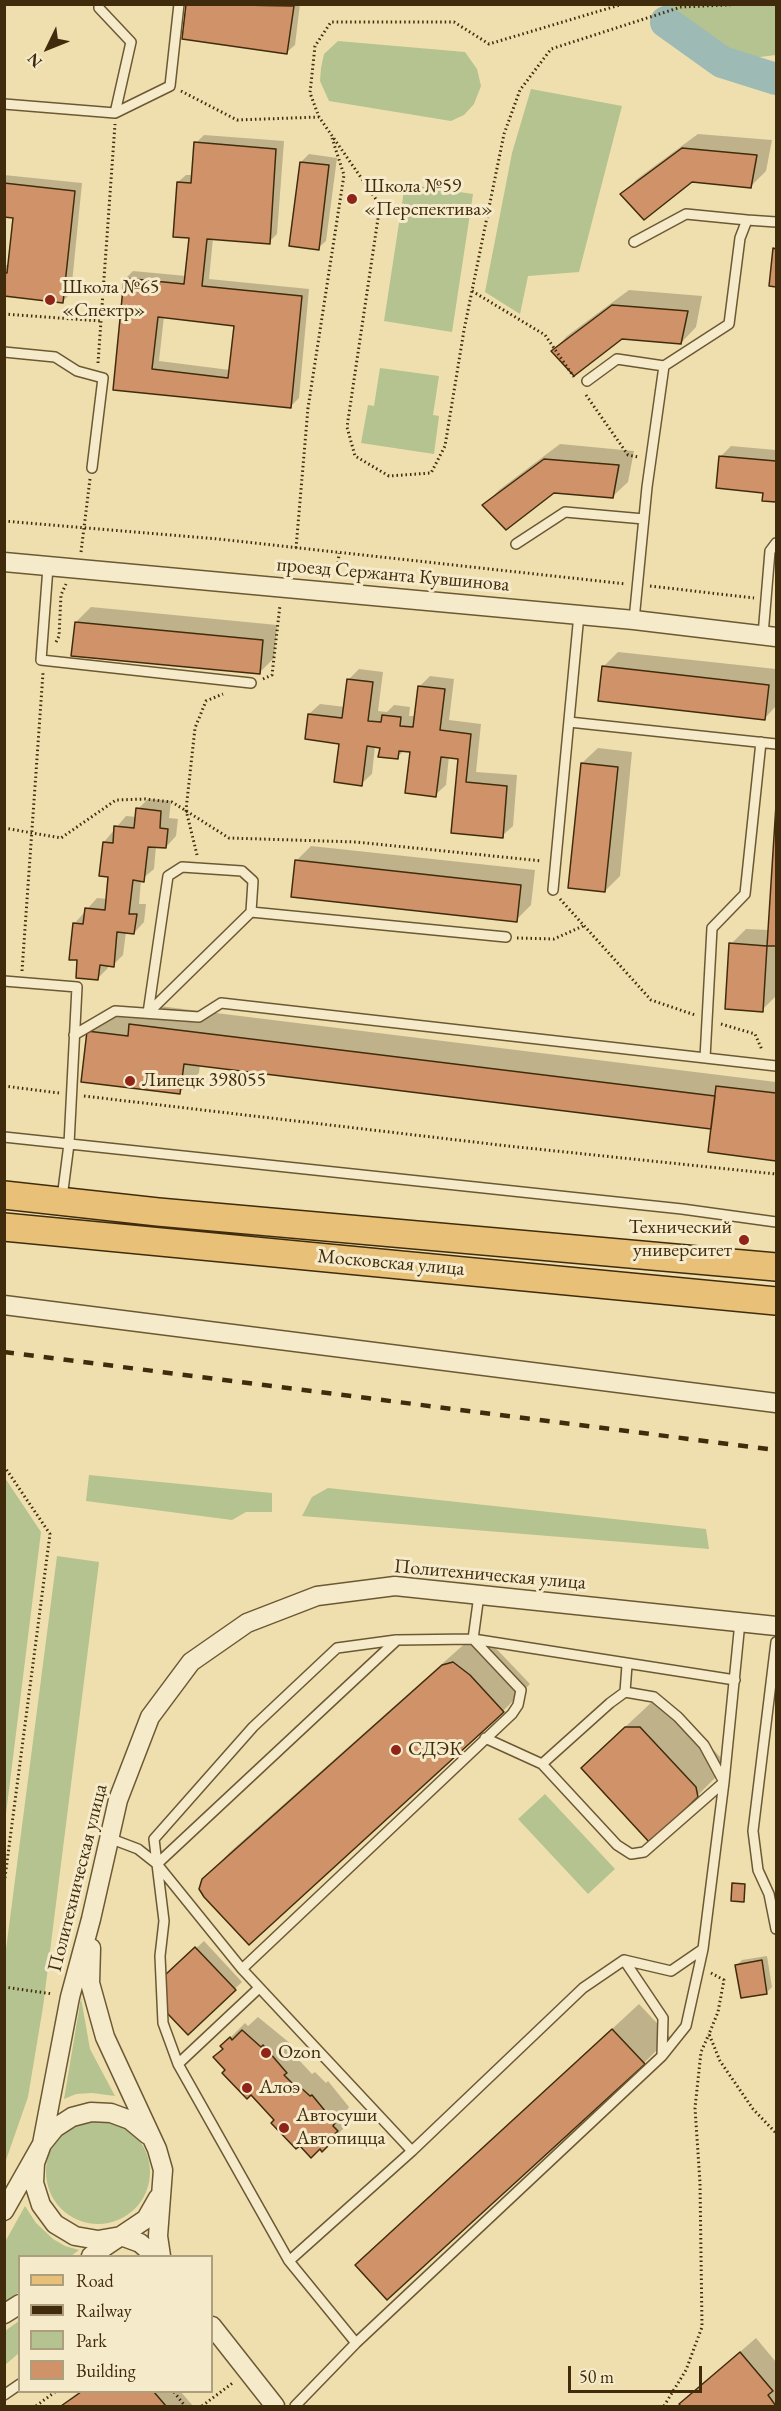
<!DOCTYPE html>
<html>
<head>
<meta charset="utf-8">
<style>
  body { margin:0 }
  #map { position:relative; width:781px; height:2411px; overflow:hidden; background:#efdfae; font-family:"EB Garamond",serif }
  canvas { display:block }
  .frame { position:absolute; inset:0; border:6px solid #402c0c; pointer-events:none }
  .legend { position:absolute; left:18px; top:2255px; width:195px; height:138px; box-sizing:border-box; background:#f5eaca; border:2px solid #ad9e7e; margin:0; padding:8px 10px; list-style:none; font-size:18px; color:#402c0c }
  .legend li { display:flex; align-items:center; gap:12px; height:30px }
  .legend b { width:30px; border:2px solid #ad9e7e }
  .north { position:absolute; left:18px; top:18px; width:60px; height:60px; -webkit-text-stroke:4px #f5eaca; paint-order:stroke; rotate:227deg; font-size:16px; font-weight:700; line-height:24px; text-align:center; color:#402c0c }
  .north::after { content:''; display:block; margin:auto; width:21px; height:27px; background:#402c0c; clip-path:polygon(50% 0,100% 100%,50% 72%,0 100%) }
  .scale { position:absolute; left:568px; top:2366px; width:134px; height:27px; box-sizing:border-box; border:3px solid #402c0c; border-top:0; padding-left:8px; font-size:18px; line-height:21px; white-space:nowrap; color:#402c0c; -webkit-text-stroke:4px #f5eaca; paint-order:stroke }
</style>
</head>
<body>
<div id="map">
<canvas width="781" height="2411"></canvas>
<div class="frame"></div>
<ul class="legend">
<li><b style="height:8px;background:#e8c077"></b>Road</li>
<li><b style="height:8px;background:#402c0c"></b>Railway</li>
<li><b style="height:16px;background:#b4c38f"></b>Park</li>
<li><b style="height:16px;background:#cf9269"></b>Building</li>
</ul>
<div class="north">N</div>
<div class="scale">50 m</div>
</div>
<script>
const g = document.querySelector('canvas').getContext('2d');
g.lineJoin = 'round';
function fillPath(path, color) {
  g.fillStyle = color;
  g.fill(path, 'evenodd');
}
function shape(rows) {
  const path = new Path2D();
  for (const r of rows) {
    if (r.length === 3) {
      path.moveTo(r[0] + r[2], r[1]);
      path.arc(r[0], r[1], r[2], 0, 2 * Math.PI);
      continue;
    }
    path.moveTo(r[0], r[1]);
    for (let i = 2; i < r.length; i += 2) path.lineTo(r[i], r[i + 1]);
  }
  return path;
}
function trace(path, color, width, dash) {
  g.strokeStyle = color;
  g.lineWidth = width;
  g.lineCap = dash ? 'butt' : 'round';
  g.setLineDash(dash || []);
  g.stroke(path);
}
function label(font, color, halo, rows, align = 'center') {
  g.font = font + ' "EB Garamond",serif';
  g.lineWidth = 6;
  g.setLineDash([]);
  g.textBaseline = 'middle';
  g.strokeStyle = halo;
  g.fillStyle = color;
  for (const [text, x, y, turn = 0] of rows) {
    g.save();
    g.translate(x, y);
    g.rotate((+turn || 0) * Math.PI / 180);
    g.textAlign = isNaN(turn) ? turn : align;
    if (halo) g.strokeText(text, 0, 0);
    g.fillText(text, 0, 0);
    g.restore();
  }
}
fillPath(shape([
  [660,5,776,5,776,55,744,59],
  [338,41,465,52,477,69,481,86,474,104,464,115,451,121,329,101,320,81,321,68,324,54],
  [531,89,622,106,579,272,528,276,520,314,485,292,512,153],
  [405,184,473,194,452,332,384,321],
  [380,368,439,376,433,415,439,416,434,454,361,443,368,405,374,406],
  [89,1475,272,1493,272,1512,246,1512,232,1520,86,1501],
  [5,1478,41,1532,5,1822],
  [328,1488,706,1529,709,1549,302,1516,312,1497],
  [57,1556,99,1562,43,2007,28,2097,5,2163,5,1957],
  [545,1794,615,1869,588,1894,518,1819],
  [81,1998,90,2049,115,2096,92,2093,76,2094,64,2099],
  [98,2172,52],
  [25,2206,36,2223,53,2239,65,2246,79,2250,71,2256,20,2256,19,2292,5,2303,5,2242],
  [19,2321,19,2353,5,2365,5,2331]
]), '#b4c38f');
fillPath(shape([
  [188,4,300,4,295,45,287,52],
  [698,134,772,140,766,171,751,186,692,181,622,194,637,179],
  [204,135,284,141,277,234,269,242,213,238,209,279,309,289,299,398,291,406,114,388,125,279,133,271,186,276,190,236,178,182,186,175,193,175,196,143],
  [164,316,235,325,230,370,159,361],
  [309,154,337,158,326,241,318,248,301,162],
  [4,175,82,183,71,293,63,301,4,295,4,265,9,265,14,216,4,215],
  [776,247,776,285,771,284,774,249],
  [629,290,702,296,696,327,681,343,622,337,553,351,567,336],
  [560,444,634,451,628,482,612,497,554,491,484,505,499,490],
  [731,446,776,450,776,501,764,500,764,491,720,457],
  [91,607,277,625,274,658,259,673,76,622],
  [618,652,776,669,776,706,765,718,603,667],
  [359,669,383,672,378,711,387,712,394,705,410,707,409,716,416,716,419,687,430,676,454,679,449,720,481,724,476,772,517,775,513,826,502,836,453,832,459,757,449,756,446,785,435,795,412,751,405,750,397,757,381,747,375,746,372,774,361,784,341,742,309,714,320,704,345,707,348,680],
  [598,748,632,752,620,876,605,891,582,763],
  [148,799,171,801,169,818,178,819,176,836,166,847,156,846,154,869,141,880,139,904,146,904,144,922,134,933,126,932,123,955,113,965,108,965,108,968,97,979,79,959,74,924,97,898,108,899,110,876,104,842,126,816,137,817,138,809],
  [776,827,776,996,762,1010,731,944,746,929,769,930],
  [311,846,535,870,531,905,516,920,296,861],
  [151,1005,776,1082,776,1159,709,1151,712,1127,200,1064,199,1073,179,1093,89,1031,109,1011,140,1015],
  [470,1639,487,1639,530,1684,503,1711,203,1880,230,1852],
  [653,1701,667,1701,723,1760,724,1769,697,1796,609,1742],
  [204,1941,242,1982,188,2033,175,1968],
  [767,1956,772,1987,767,1992,737,1965,742,1960],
  [639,2004,670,2037,644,2063,357,2265],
  [258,2017,291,2044,290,2045,301,2057,298,2059,312,2074,315,2072,326,2083,328,2081,349,2107,347,2110,352,2115,341,2125,344,2128,322,2150,276,2120,227,2070,224,2048,222,2046,245,2023,248,2026],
  [756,2338,776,2362,776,2406,683,2406,681,2404,696,2390],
  [79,2392,181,2392,193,2406,60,2406]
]), '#0003');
trace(shape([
  [666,22,722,62,776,79]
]), '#9dbab5', 32);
const building = shape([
  [186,4,294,6,287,54,182,39,186,4],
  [194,142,276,149,270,244,207,239,202,286,302,296,291,408,113,390,124,278,184,284,189,238,173,237,177,182,191,183,194,142],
  [158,317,234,326,228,378,152,369,158,317],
  [682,148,757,155,751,188,692,182,644,220,620,194,682,148],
  [300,162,329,165,319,250,289,246,300,162],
  [4,183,75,191,63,303,4,296,4,273,7,273,13,218,4,217,4,183],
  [773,248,776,249,776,287,769,286,773,248],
  [612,305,688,311,681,344,622,339,574,376,551,351,612,305],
  [719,456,776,461,776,502,762,501,763,493,716,488,719,456],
  [544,459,619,465,613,498,554,493,506,530,482,505,544,459],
  [75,622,263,640,260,674,71,656,75,622],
  [602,666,769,685,765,720,598,701,602,666],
  [347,679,373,682,368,721,381,722,382,715,401,717,400,726,413,727,418,686,445,689,440,730,471,734,466,782,507,786,503,838,451,833,458,759,441,757,436,797,405,793,410,752,399,751,398,759,378,757,380,748,367,746,362,786,334,782,339,744,305,739,308,714,342,718,347,679],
  [581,763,618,767,605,892,568,888,581,763],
  [776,805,776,946,767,946,776,805],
  [136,808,161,811,160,828,168,829,166,848,148,847,144,882,133,880,129,914,137,914,134,934,117,932,114,967,100,965,98,980,76,978,77,960,69,960,73,923,83,924,85,908,105,910,108,877,99,876,103,842,113,843,114,826,134,828,136,808],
  [295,860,521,885,517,922,291,897,295,860],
  [729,943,767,946,763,1012,725,1009,729,943],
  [129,1024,715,1096,711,1129,184,1064,180,1094,81,1082,87,1031,128,1036,129,1024],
  [716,1086,776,1093,776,1161,708,1152,716,1086],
  [453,1662,470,1675,504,1712,249,1945,204,1897,199,1889,202,1879,442,1665,453,1662],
  [625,1727,640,1727,696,1787,698,1797,650,1843,581,1768,625,1727],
  [732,1883,745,1884,744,1902,731,1901,732,1883],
  [195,1947,236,1990,188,2035,167,2013,165,1975,195,1947],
  [762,1960,767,1994,741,1998,735,1965,762,1960],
  [612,2029,645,2064,387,2300,355,2265,612,2029],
  [242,2030,261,2047,263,2045,287,2073,284,2075,297,2088,299,2086,310,2096,312,2095,335,2123,333,2126,338,2131,327,2141,330,2144,322,2152,320,2149,311,2158,300,2146,296,2149,271,2123,274,2120,251,2095,247,2099,222,2073,225,2070,213,2057,223,2049,220,2046,230,2037,232,2040,242,2030],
  [740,2352,773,2391,768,2395,776,2406,681,2406,679,2404,740,2352],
  [81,2392,154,2392,166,2406,61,2406,81,2392]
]);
fillPath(building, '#cf9269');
trace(building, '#402c0c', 1.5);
const service = shape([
  [99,4,99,8,131,42,115,113],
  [4,104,115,113,170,86,179,4],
  [634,242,686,214,747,220],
  [4,352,55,357,77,371,103,378,92,468],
  [587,381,617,359,664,366],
  [516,544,565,512,644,519],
  [48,567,41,660,251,683],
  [634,620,647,487,664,366,729,324,740,238,747,220,776,222],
  [763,635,770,551,776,543],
  [569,722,776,744],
  [553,890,579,614],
  [4,981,77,987,69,1144,62,1198],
  [148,1013,251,912,506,937],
  [148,1013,168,876,182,867,242,871,253,881,251,912],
  [74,1035,115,1011,199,1017,221,1003,776,1066],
  [705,1058,712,928,745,894,761,742],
  [4,1137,682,1209,776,1222],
  [479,1595,473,1639,735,1680],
  [776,1642,753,1831,758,1870,769,1894,776,1929],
  [625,1692,627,1665],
  [485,1738,542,1764,610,1703,625,1692,654,1697,678,1717,704,1745,724,1782,644,1852,631,1854,617,1845,542,1764],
  [109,1838,138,1849,157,1864],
  [157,1864,397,1640,473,1639,521,1690,518,1705,512,1714,242,1969],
  [157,1864,154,1839,253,1727,337,1648,396,1640],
  [662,2056,663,2018,624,1960,671,1971,703,1949],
  [178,2064,259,1988],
  [289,2261,178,2064,163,2023,160,1956,164,1921,157,1864,242,1969,412,2151],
  [356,2343,289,2261,412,2151,583,1988,624,1960],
  [4,2395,20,2384],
  [295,2406,356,2343,662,2056,686,2026,703,1949,724,1782,740,1622]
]);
const minor = shape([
  [4,562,634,620,776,637],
  [4,1305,776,1403],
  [91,1948,90,1983,105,2037,157,2149,163,2170,158,2236,161,2256],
  [148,2135,130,2120,111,2113,91,2112,72,2117,55,2128,42,2144,35,2163,34,2183,41,2205,55,2224,75,2236,98,2240,121,2236,140,2243,155,2256],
  [4,2211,42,2144,70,1997,91,1919,118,1800,150,1717,191,1662,247,1623,317,1596,395,1586,776,1626],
  [91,2256,146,2219,158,2198],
  [4,2314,20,2304],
  [212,2326,275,2406]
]);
const primary = shape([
  [4,1195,158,1212,776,1267],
  [4,1227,776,1301]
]);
trace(service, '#6c5934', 12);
trace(minor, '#6c5934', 21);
trace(primary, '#402c0c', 30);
trace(shape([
  [623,4,489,44,454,22,331,22,315,46,310,93,319,117,380,205,347,427,355,456,389,476,431,473,445,446,464,330,504,134,520,90,551,49,681,7,748,4],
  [181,91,237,120,319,117],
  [472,291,545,335,574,377],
  [4,314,101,321],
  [98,363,115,124],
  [586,395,628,455,638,457],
  [4,521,218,539,626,584],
  [296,548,308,408,344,175,332,138],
  [81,552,90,479],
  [337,576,339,553],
  [650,586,754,598],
  [56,642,59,636,61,595,66,584],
  [263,679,272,675,280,605],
  [4,828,61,838,116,800,145,799,172,802,229,838,356,842,542,861],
  [197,855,186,810,195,728,206,701,223,694],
  [560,899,651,1000,695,1015],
  [517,938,554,939,583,926],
  [22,971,43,673],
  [721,1024,755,1034,762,1050],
  [4,1086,59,1093],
  [84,1096,508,1146,776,1174],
  [4,1466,50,1534,4,1885],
  [711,1973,724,1980,718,2012,709,2034,720,2061,753,2109,776,2133],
  [4,1987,53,1994],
  [174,2392,185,2406],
  [36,2406,55,2392],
  [202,2406,234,2382],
  [664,2406,686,2370,702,2327,700,2183,695,2108,701,2052,709,2034]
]), '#402c0c', 3, [1.5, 3]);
trace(service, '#f5eaca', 9);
trace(minor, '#f5eaca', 18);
trace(primary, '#e8c077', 27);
trace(shape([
  [4,1352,776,1450]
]), '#402c0c', 4.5, [10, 10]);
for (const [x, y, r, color] of [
  [352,199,6,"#8f2418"],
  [50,300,6,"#8f2418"],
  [130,1081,6,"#8f2418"],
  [744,1240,6,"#8f2418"],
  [396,1750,6,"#8f2418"],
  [266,2053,6,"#8f2418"],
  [247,2088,6,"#8f2418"],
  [284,2128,6,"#8f2418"]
]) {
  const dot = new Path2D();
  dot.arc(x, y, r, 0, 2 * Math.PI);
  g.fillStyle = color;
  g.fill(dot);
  trace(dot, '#f5eaca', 2);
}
label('20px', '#402c0c', '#f5eaca', [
  ["Школа №59",364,187],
  ["«Перспектива»",364,210],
  ["Школа №65",62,288],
  ["«Спектр»",62,311],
  ["Липецк 398055",142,1081],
  ["Технический",732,1228,"right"],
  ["университет",732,1251,"right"],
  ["СДЭК",408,1750],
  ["Ozon",278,2053],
  ["Алоэ",259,2088],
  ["Автосуши",296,2116],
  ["Автопицца",296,2139]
], 'left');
label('20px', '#402c0c', '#f5eaca', [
  ["проезд Сержанта Кувшинова",393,575,5],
  ["Московская улица",391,1263,5],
  ["Политехническая улица",490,1575,5],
  ["Политехническая улица",78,1878,-76]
]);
</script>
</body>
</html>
